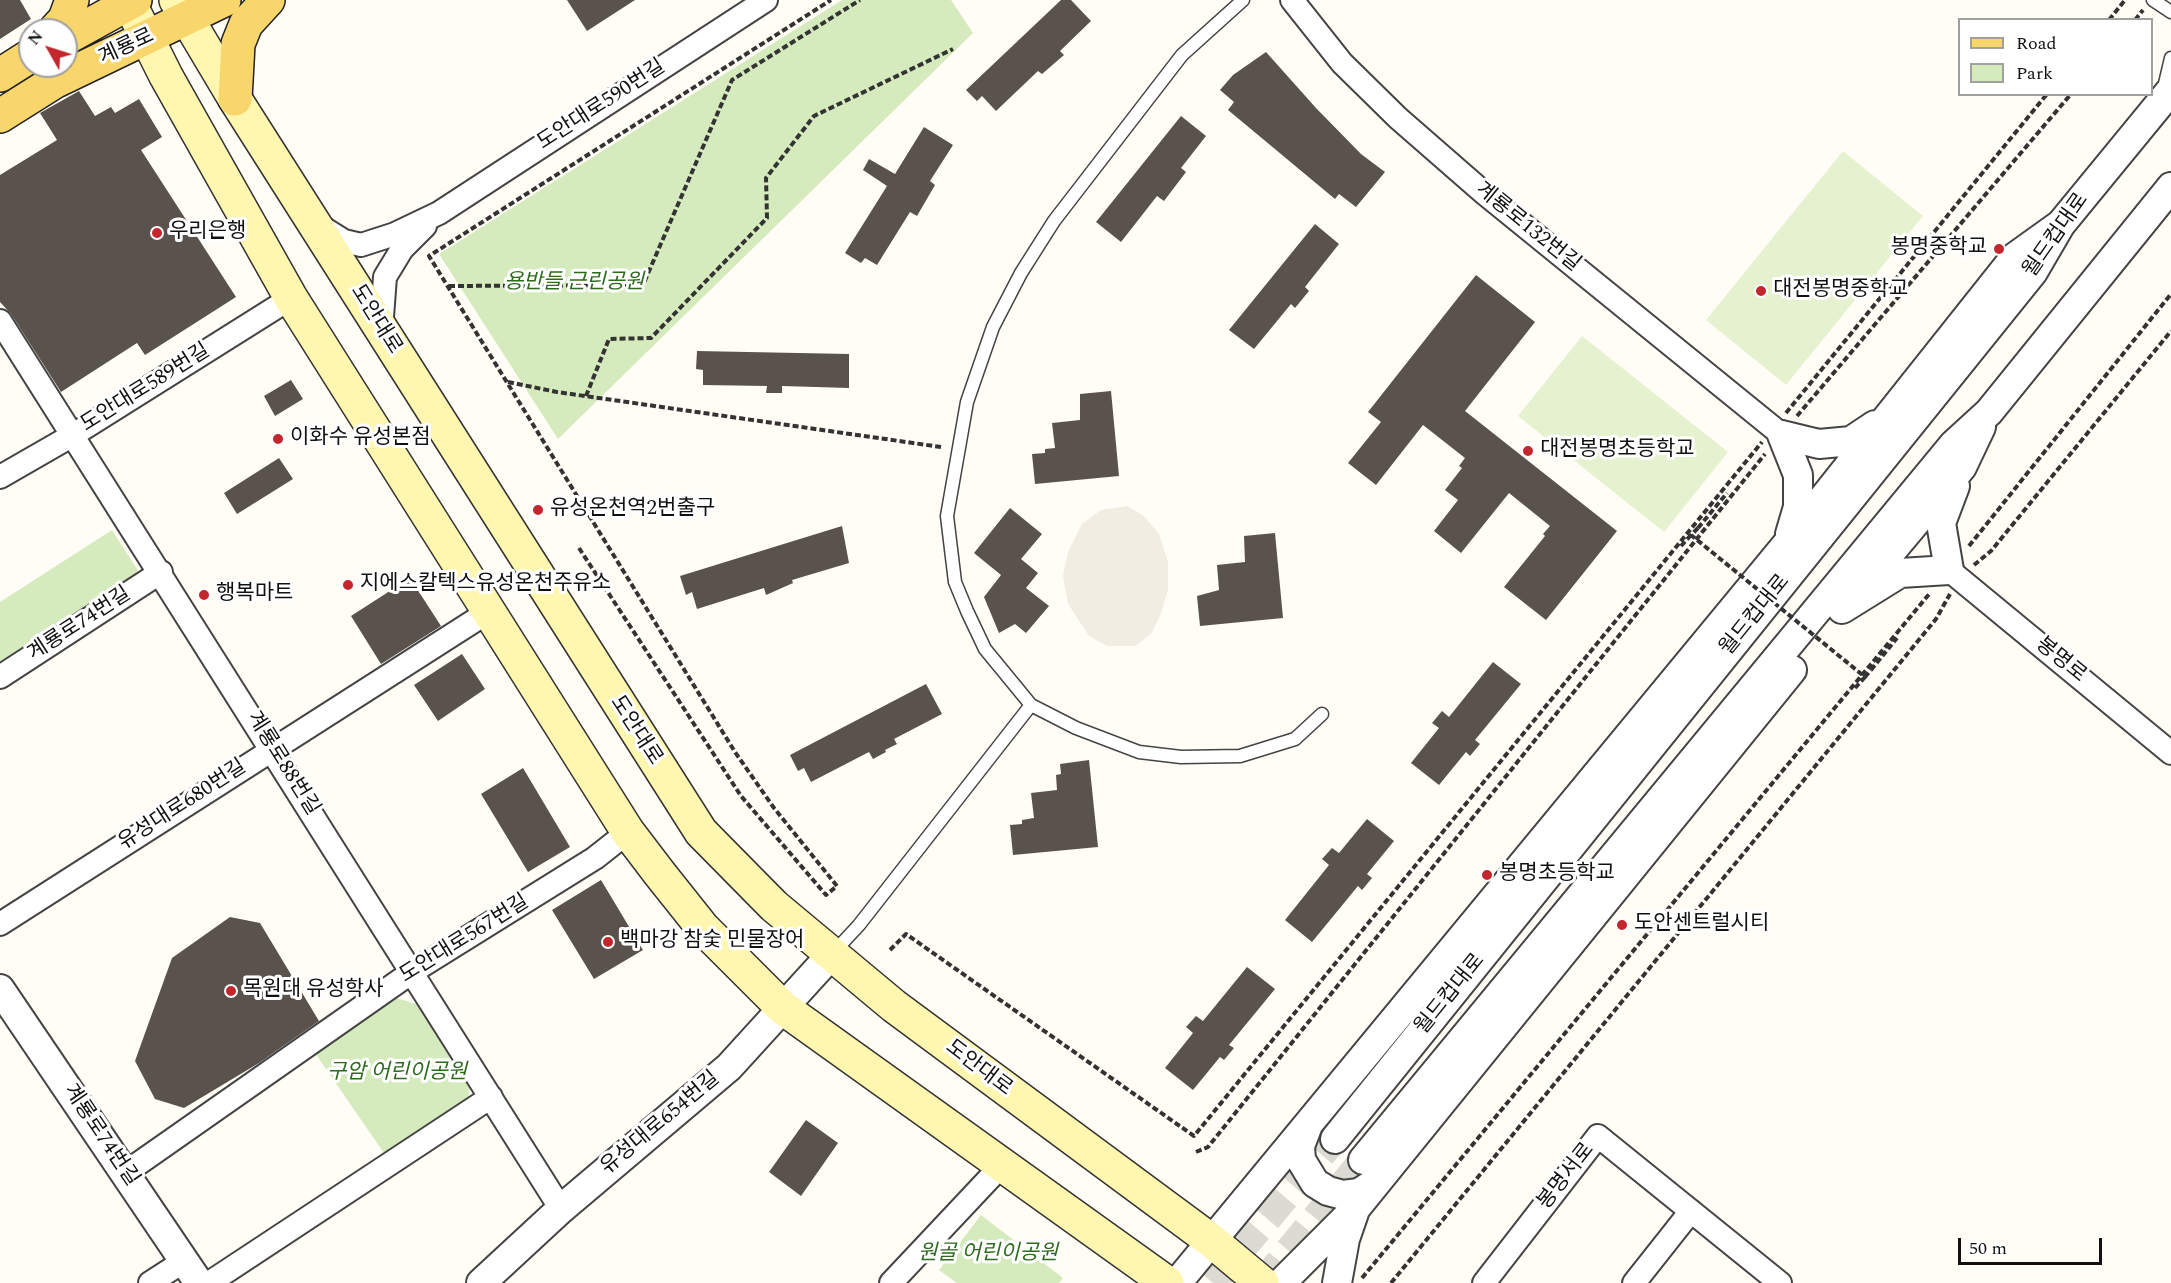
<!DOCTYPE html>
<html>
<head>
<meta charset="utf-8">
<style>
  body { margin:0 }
  #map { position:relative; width:2171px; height:1283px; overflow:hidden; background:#fffdf5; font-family:Spectral,serif }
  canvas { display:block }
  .legend { position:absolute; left:1958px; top:18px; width:195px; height:78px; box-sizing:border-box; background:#fff; border:2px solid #a0a0a0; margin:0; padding:8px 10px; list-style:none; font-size:18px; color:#111 }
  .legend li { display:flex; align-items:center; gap:12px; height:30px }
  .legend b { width:30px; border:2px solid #a0a0a0 }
  .north { position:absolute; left:18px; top:18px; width:60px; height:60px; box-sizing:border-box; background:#fff; border:2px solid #a0a0a0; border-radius:50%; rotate:309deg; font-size:16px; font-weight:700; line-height:24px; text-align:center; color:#111 }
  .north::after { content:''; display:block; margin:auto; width:21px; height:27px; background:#c4262e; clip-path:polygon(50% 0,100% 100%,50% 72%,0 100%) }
  .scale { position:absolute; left:1958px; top:1238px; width:144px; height:27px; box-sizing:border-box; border:3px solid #111; border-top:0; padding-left:8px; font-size:18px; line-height:21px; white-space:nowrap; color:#111; -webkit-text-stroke:4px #fff; paint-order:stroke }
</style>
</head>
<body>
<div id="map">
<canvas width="2171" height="1283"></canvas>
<ul class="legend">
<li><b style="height:8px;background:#f9d66b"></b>Road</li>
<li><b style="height:16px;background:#d5ebbd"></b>Park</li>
</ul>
<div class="north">N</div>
<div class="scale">50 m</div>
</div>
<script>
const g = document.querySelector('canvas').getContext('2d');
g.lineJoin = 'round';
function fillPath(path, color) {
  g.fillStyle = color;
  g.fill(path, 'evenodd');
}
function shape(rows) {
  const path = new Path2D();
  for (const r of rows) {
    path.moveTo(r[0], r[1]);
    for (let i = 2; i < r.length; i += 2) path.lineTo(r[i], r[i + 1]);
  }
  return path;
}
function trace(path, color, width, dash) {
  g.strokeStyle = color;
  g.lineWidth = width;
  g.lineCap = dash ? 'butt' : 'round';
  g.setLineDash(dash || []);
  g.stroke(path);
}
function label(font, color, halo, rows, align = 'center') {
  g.font = font + ' Spectral,"Noto Sans KR",serif';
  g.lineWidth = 6;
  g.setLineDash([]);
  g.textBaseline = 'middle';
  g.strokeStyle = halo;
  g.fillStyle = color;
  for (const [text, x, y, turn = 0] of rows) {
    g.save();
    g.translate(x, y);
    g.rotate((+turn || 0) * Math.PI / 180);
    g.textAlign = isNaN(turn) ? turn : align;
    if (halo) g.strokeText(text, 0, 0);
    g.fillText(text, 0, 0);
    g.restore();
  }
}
fillPath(shape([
  [842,0,951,0,973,33,558,439,439,254],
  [112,530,137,569,135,585,0,671,0,602],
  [396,998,420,1005,470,1087,468,1099,386,1156,315,1053],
  [981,1215,1063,1278,1059,1283,957,1283,939,1270]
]), '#d5ebbd');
fillPath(shape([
  [1843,151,1923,216,1786,385,1706,320],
  [1582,336,1728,452,1664,532,1518,416]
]), '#e6f2cf');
fillPath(shape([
  [1127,506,1144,516,1159,534,1168,562,1168,590,1160,616,1151,634,1135,646,1107,646,1089,636,1068,604,1063,576,1068,552,1082,524,1101,510]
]), '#f1ede2');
fillPath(shape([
  [0,0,20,0,31,19,0,39],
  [567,0,635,0,587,31],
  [1061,0,1071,0,1091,21,1060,51,1064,55,1042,74,1038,71,996,111,982,96,977,101,966,90],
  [1266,52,1316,108,1361,154,1385,172,1356,207,1339,194,1335,199,1228,110,1234,102,1220,90,1233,75],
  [79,91,95,116,111,107,115,113,139,99,162,137,141,150,236,297,145,355,137,343,61,392,11,314,0,302,0,175,57,140,40,113],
  [1181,116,1206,136,1181,168,1186,172,1164,201,1157,196,1121,242,1096,222],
  [924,127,953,145,930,181,935,185,917,216,910,212,877,265,865,258,861,263,845,253,887,186,863,170,869,159,895,174],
  [1315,224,1339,244,1305,287,1309,291,1295,308,1291,304,1254,349,1229,330],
  [1476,275,1535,322,1465,411,1617,531,1546,620,1504,587,1545,536,1543,534,1550,526,1509,493,1461,553,1434,531,1458,500,1445,490,1462,468,1459,466,1465,458,1423,425,1376,485,1348,463,1381,422,1368,412],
  [697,351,849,354,849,388,782,386,782,393,766,393,767,386,703,385,703,370,696,369],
  [291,380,303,399,275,416,264,396],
  [1111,391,1119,476,1035,484,1032,454,1045,453,1045,449,1055,448,1052,423,1080,420,1080,394],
  [279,458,293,479,237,514,224,493],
  [1010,508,1042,534,1021,559,1038,573,1026,588,1049,606,1026,633,1015,624,999,633,984,597,1001,575,974,553],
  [842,526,849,563,792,580,793,583,766,595,764,588,697,609,692,592,686,595,680,576],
  [1275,533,1283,618,1200,626,1197,596,1219,590,1217,565,1245,562,1244,536],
  [410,578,441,626,381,664,351,616],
  [462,654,485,689,438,721,414,685],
  [1493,662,1521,684,1475,740,1480,744,1470,756,1466,752,1439,785,1411,763,1439,728,1432,723,1442,711,1449,717],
  [926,684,942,714,894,739,897,744,885,750,886,752,873,759,869,752,811,782,804,768,798,771,790,755],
  [1089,760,1098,847,1013,855,1010,825,1022,824,1022,820,1034,818,1031,793,1057,790,1056,775,1061,774,1060,764],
  [523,768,570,847,528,872,481,794],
  [1367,819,1394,841,1367,874,1372,878,1362,890,1358,886,1312,942,1285,920,1329,865,1322,859,1332,848,1339,853],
  [601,880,643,950,594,979,552,910],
  [230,917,260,923,319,1021,259,1063,184,1108,155,1099,135,1061,172,958],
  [1247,967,1275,989,1229,1045,1234,1048,1224,1060,1220,1057,1193,1090,1165,1068,1193,1033,1186,1027,1196,1016,1203,1021],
  [806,1120,838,1143,801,1196,769,1172]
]), '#5a524d');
trace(shape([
  [1213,1283,1335,1139],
  [1262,1283,1363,1160]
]), '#dbdad3', 28, [28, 14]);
const service = shape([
  [2153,0,2171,12],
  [2163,92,2171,58],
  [1031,705,1076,728,1139,752,1181,757,1240,756,1295,739,1322,714],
  [833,953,859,925,1031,705,985,649,967,611,955,582,947,516,967,402,993,327,1021,273,1054,221,1182,55,1243,0]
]);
const minor = shape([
  [1292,0,1342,63,1398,118,1484,193,1782,435],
  [320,226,344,241,361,245,395,234,439,213,766,0],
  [0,321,561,1209],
  [381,330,385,277,402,249,425,226],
  [0,477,73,435,291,298],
  [1949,570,2171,753],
  [0,677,161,572],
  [0,924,488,612],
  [125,1173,412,972,595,858,628,832],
  [150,1283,184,1261],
  [209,1283,491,1097],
  [891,1283,1002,1165],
  [1484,1283,1598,1136,1780,1283],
  [1634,1283,1691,1211]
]);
const tertiary = shape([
  [1782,435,1798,475,1798,507,1790,534],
  [1782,435,1819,444,1851,441,1875,425],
  [1864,584,1962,467,1981,427],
  [1842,609,1900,573,1949,570,1941,523,1955,486],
  [0,989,199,1283],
  [1308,1125,1300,1146,1301,1160,1315,1183,1328,1191,1343,1195,1359,1193,1376,1182],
  [1335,1139,2033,272,2061,224,2171,90],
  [1363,1160,1954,444,1989,412,2171,187],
  [481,1283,561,1209,729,1067,831,955],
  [1177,1283,1787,544,2015,257,2061,224],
  [1281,1283,1356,1208,1792,670],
  [1337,1283,1345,1239,1354,1213]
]);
const secondary = shape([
  [176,0,235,99,701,832,774,906,894,1006,1213,1242,1262,1283],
  [130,4,166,76,291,298,628,832,660,874,703,928,783,1008,1167,1283]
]);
const primary = shape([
  [55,30,65,19,72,0],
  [66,38,135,0],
  [0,75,30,56],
  [235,99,238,44,246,24,268,0],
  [0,116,54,82,224,0]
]);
trace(service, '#444', 15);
trace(minor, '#444', 26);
trace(tertiary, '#444', 32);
trace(secondary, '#333', 36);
trace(primary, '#222', 36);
trace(shape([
  [2109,20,2125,0],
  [2135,20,2143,10],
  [449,286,643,285,732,80,860,0],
  [508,382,557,392,941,447],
  [586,396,609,339,651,338,767,218,766,178,814,116,953,49],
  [1786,413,2047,94],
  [1797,416,2071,94],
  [1698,528,1727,493],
  [1681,546,1691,535],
  [1969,546,2171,294],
  [579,548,741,796,826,895,837,886,774,808,735,752,429,256,831,0],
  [1974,565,1991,551,2171,331],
  [1871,670,1897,638],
  [1855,688,1865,677],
  [890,950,906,934,1194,1136,1762,442],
  [1196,1152,1208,1147,1765,454],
  [1362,1278,1930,593],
  [1391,1283,1936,619,1950,594]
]), '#333', 4, [6, 3]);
trace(service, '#fff', 12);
trace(minor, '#fff', 22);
trace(tertiary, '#fff', 28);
trace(secondary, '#fff6b0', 33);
trace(primary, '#f9d66b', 33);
trace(shape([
  [1698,528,1691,535,1865,677,1871,670]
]), '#333', 4, [6, 3]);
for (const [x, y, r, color] of [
  [157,233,6,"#c4262e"],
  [1999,249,6,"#c4262e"],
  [1761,291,6,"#c4262e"],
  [278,439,6,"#c4262e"],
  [1528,451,6,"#c4262e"],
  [538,510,6,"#c4262e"],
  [348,585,6,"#c4262e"],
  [204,595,6,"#c4262e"],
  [1487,875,6,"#c4262e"],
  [1622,925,6,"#c4262e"],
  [608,942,6,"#c4262e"],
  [231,991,6,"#c4262e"]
]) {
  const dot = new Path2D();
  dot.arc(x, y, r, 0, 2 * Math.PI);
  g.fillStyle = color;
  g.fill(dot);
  trace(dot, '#fff', 2);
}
label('21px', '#111', '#fff', [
  ["계룡로",127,48,-25],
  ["도안대로590번길",602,106,-33],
  ["계룡로132번길",1527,228,39],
  ["월드컵대로",2057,236,-55],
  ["도안대로",375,320,58],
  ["도안대로589번길",146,389,-32],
  ["월드컵대로",1756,616,-51],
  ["계룡로74번길",80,625,-33],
  ["봉명로",2060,661,39],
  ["도안대로",635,731,57],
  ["계룡로88번길",282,764,58],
  ["유성대로680번길",183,806,-33],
  ["도안대로567번길",465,940,-32],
  ["월드컵대로",1451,995,-51],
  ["도안대로",978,1069,37],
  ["유성대로654번길",661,1124,-40],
  ["계룡로74번길",100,1136,56],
  ["봉명서로",1567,1177,-52]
]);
label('21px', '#111', '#fff', [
  ["우리은행",169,233],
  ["봉명중학교",1987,249,"right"],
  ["대전봉명중학교",1773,291],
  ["이화수 유성본점",290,439],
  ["대전봉명초등학교",1540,451],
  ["유성온천역2번출구",550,510],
  ["지에스칼텍스유성온천주유소",360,585],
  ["행복마트",216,595],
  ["봉명초등학교",1499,875],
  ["도안센트럴시티",1634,925],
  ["백마강 참숯 민물장어",620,942],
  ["목원대 유성학사",243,991]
], 'left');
label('italic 21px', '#2f6b1f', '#fff', [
  ["용반들 근린공원",574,284],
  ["구암 어린이공원",397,1074],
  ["원골 어린이공원",988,1255]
]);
</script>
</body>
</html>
